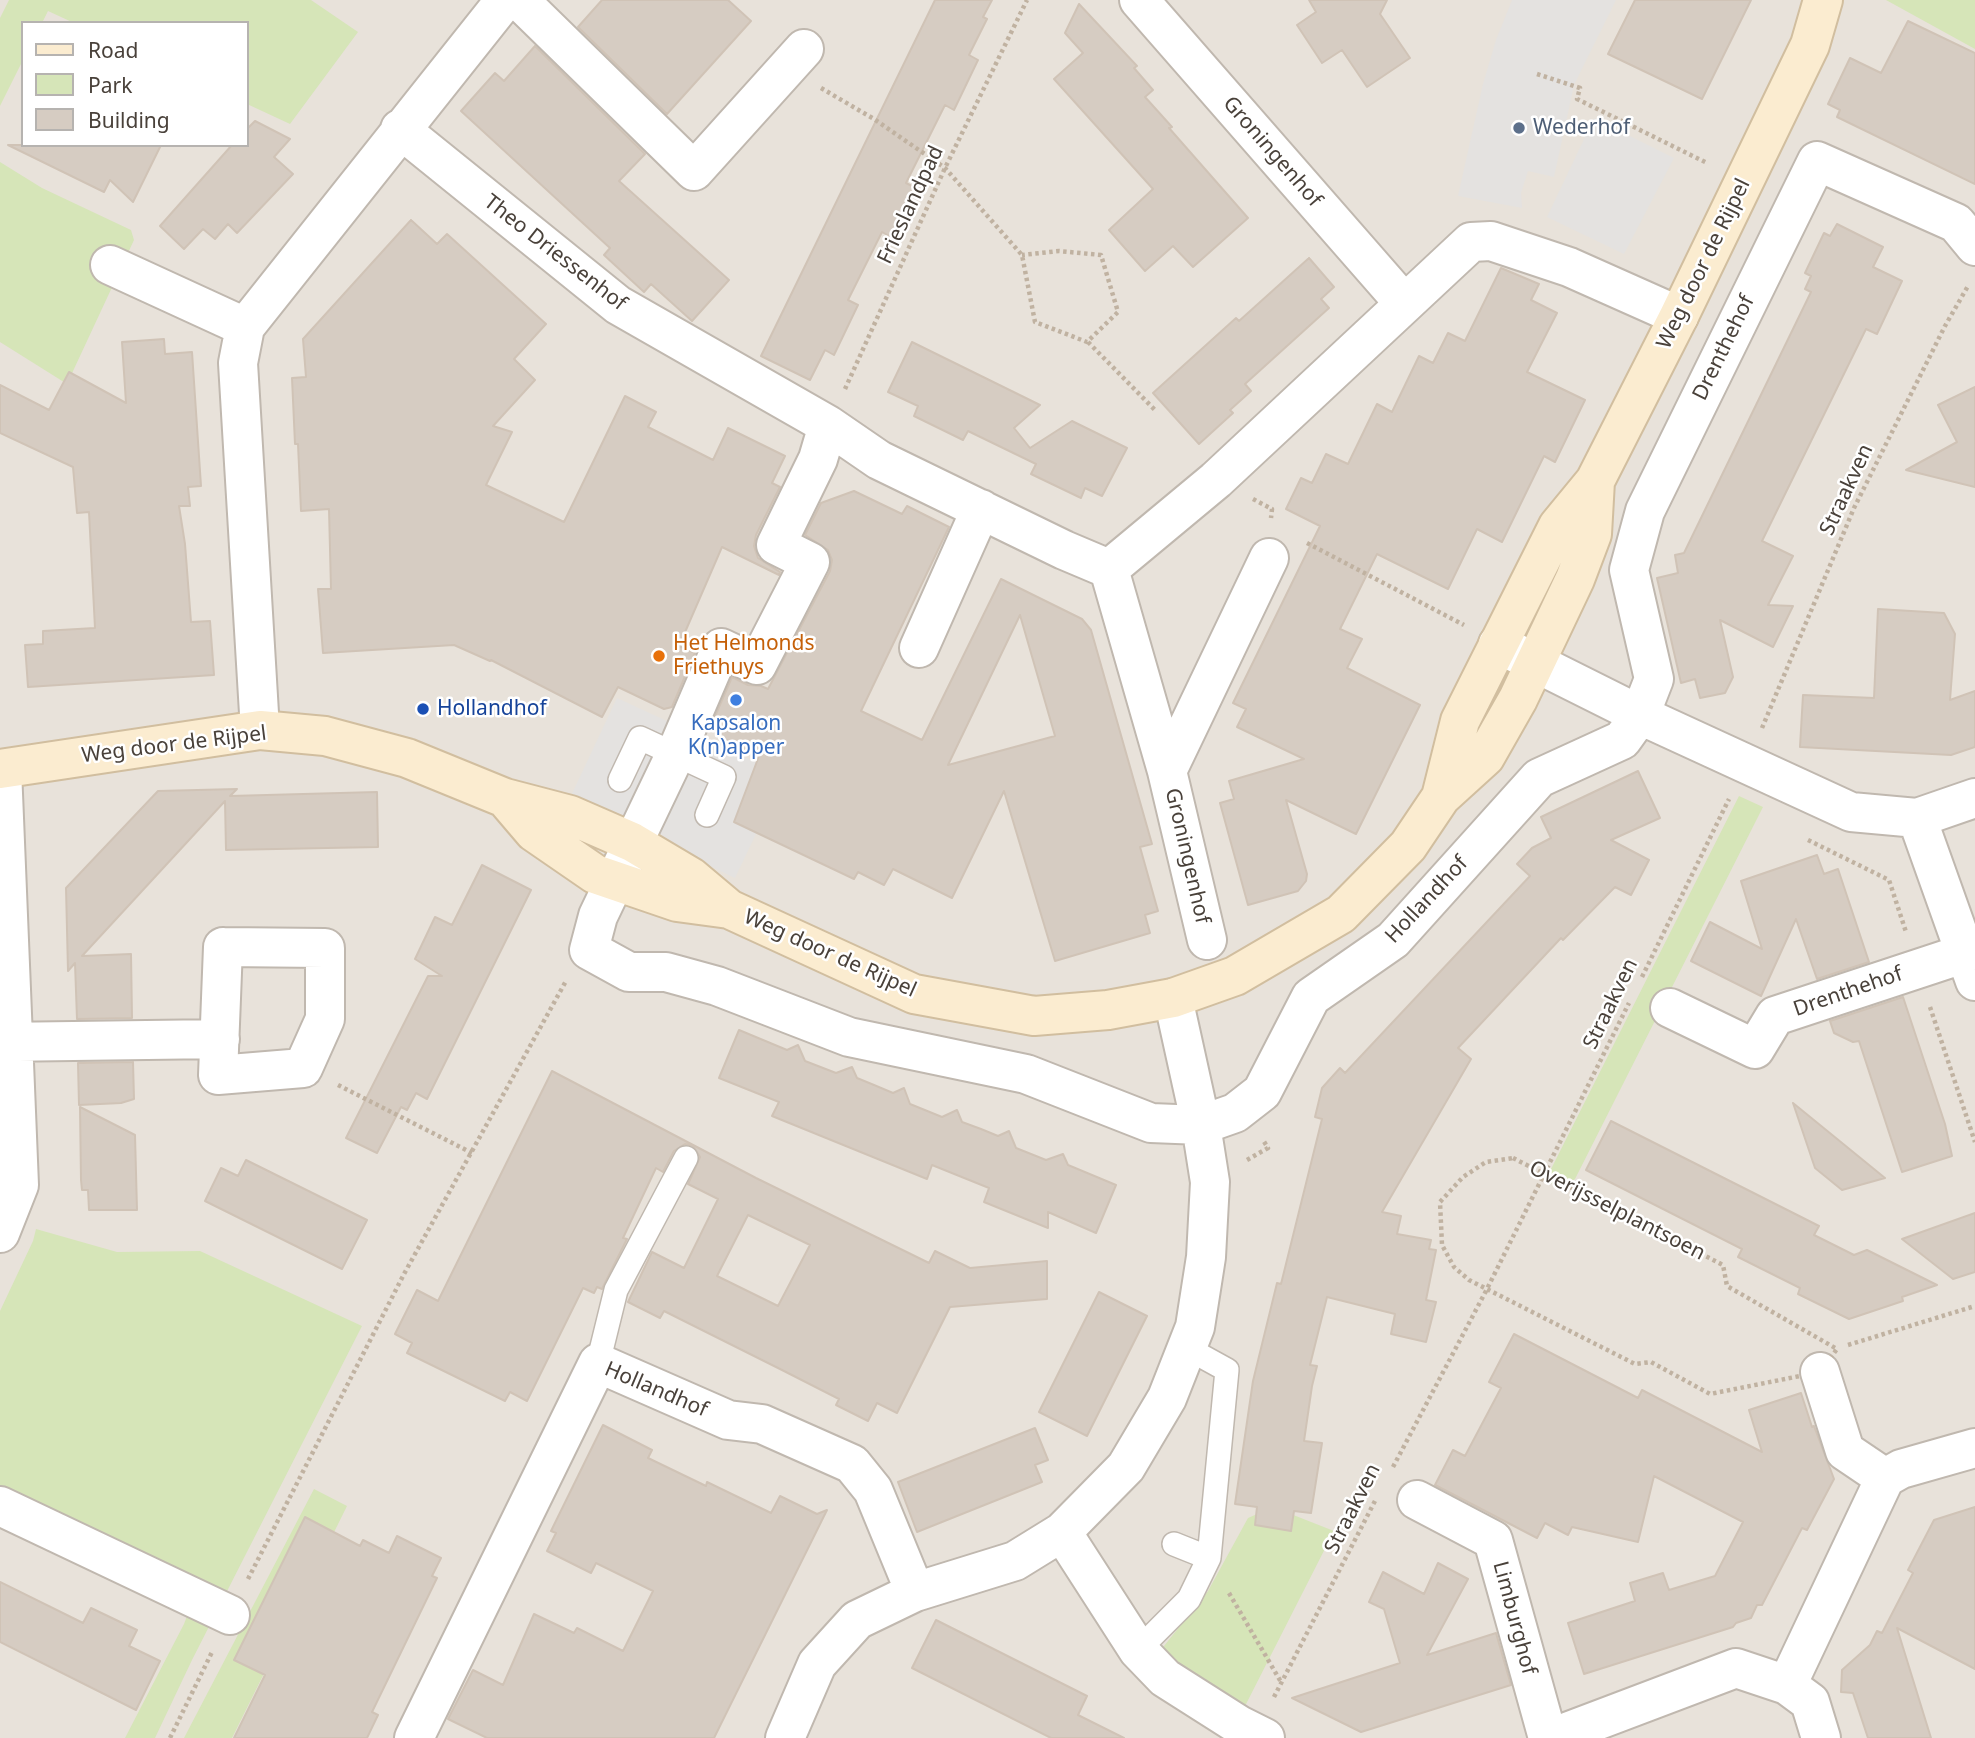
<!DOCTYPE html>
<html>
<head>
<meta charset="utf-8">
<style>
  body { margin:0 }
  #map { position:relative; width:1975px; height:1738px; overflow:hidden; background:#f5f1ec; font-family:"Noto Sans",sans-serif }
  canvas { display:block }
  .legend { position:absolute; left:21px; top:21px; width:228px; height:126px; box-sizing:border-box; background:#fff; border:2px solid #b6b3b0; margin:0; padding:9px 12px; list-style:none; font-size:21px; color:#49413a }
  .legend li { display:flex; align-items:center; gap:14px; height:35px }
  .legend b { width:35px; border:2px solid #b6b3b0 }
</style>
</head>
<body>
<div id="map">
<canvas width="1975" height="1738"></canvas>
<ul class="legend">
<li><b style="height:9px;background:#fbecd0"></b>Road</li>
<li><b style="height:19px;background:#d6e5b8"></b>Park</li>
<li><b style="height:19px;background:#d6ccc2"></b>Building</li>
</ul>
</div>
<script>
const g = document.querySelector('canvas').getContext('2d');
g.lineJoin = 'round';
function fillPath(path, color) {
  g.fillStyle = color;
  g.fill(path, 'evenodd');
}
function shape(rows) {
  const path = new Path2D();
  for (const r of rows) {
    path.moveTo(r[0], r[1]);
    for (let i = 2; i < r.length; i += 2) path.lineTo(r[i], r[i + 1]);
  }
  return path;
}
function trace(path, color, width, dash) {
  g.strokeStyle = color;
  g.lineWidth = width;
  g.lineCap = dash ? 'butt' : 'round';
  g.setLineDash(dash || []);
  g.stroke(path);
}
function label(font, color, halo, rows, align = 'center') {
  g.font = font + ' "Noto Sans",sans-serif';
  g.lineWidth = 5;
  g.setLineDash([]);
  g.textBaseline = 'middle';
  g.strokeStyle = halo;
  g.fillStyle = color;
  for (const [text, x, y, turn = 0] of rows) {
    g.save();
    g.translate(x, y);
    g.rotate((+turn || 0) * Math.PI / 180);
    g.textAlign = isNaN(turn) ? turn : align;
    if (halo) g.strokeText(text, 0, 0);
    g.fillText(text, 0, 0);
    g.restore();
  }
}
fillPath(shape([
  [0,0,1975,0,1975,1738,0,1738],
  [23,23,247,23,247,145,23,145]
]), '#e8e2da');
fillPath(shape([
  [9,0,311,0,358,32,290,124,247,104,247,23,74,23,48,11,42,23,23,23,23,60,0,106,0,18],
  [1886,0,1975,0,1975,49],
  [0,162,42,188,131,230,134,240,67,384,0,342],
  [1739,796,1763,807,1575,1179,1564,1188,1545,1181],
  [36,1229,117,1252,200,1251,362,1326,192,1660,155,1738,125,1738,184,1624,195,1595,0,1501,0,1311,33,1241],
  [314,1489,347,1506,232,1738,184,1738],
  [1273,1507,1334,1531,1242,1712,1160,1651,1208,1591,1248,1518]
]), '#d6e5b8');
fillPath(shape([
  [1512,0,1616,0,1574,85,1554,177,1528,171,1521,193,1522,208,1458,196,1483,84,1496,40],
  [1594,118,1674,158,1624,254,1547,217],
  [617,698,784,775,735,878,569,800]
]), '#e4e2e0');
const building = shape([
  [602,0,728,0,751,21,667,114,578,27,602,0],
  [935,0,992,0,983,17,987,19,969,55,978,60,954,110,945,105,906,183,916,188,891,237,882,232,848,300,858,305,834,355,825,350,810,380,761,356,935,0],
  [1309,0,1387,0,1380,14,1410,58,1367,87,1342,50,1322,63,1297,25,1316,12,1309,0],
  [1635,0,1751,0,1702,99,1608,54,1635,0],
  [1079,4,1137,66,1134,68,1153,90,1145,97,1172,127,1169,128,1248,218,1193,267,1173,246,1145,271,1109,230,1153,189,1054,79,1083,53,1065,33,1079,4],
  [1908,21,1975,53,1975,184,1837,117,1840,110,1828,104,1850,58,1881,73,1908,21],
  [535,46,645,154,619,181,729,280,692,321,651,284,644,292,604,255,610,248,461,111,495,73,504,81,535,46],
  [255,121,290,139,274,157,293,174,237,233,228,224,215,239,203,229,184,249,160,226,232,145,247,145,247,129,255,121],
  [8,145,161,145,133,202,110,180,104,192,8,145],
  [411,220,437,244,447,234,546,324,514,359,535,380,493,426,512,432,486,485,564,522,625,396,656,412,648,427,713,460,728,428,785,456,772,483,780,487,756,535,754,546,758,558,780,572,779,575,722,547,679,646,695,653,672,707,664,709,618,687,602,717,491,660,490,661,454,645,323,653,318,589,331,589,329,509,301,511,298,444,295,444,292,378,306,377,303,339,411,220],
  [1837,224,1883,247,1873,267,1902,281,1877,334,1866,329,1762,541,1793,556,1768,605,1793,606,1773,647,1720,620,1733,677,1725,693,1700,698,1695,679,1681,683,1657,578,1678,573,1675,555,1684,553,1811,292,1805,289,1811,276,1805,273,1824,233,1830,236,1837,224],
  [1309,258,1334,287,1321,299,1329,308,1245,384,1251,391,1230,410,1233,413,1199,444,1153,393,1236,318,1239,321,1309,258],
  [1501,268,1539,284,1531,300,1557,313,1527,372,1585,400,1555,462,1544,456,1502,542,1477,529,1448,589,1377,554,1340,629,1362,639,1347,668,1420,705,1356,834,1286,800,1307,874,1306,881,1298,891,1248,905,1220,803,1234,799,1229,781,1304,759,1237,727,1246,709,1233,703,1320,526,1286,509,1301,478,1312,483,1326,454,1348,464,1377,404,1392,412,1419,356,1433,363,1448,333,1465,341,1501,268],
  [164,339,165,354,192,352,201,486,188,487,190,506,179,506,185,544,191,622,210,621,214,675,28,687,25,645,43,644,43,631,95,628,89,512,77,513,73,467,0,433,0,385,49,410,69,372,126,403,122,342,164,339],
  [912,342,1040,405,1014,428,1030,448,1072,421,1127,448,1102,496,1085,488,1081,498,1031,474,1036,464,968,431,963,440,914,416,918,406,888,392,912,342],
  [1975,387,1975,487,1906,470,1957,442,1938,405,1975,387],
  [854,491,902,514,907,506,949,527,861,711,922,740,1001,579,1082,619,1091,630,1152,844,1140,847,1158,911,1145,915,1150,933,1055,961,1004,791,952,898,893,869,884,885,858,872,854,879,734,822,759,756,718,736,713,721,732,677,748,685,761,686,768,689,830,571,832,560,828,550,805,535,821,503,854,491],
  [1020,615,1055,736,948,765,1020,615],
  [1878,609,1944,613,1955,634,1950,700,1975,691,1975,747,1951,755,1800,747,1803,695,1874,698,1878,609],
  [1638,771,1660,818,1611,840,1649,860,1631,895,1615,887,1563,940,1561,938,1458,1048,1471,1059,1382,1212,1401,1216,1397,1234,1431,1240,1429,1249,1436,1250,1426,1300,1436,1302,1426,1342,1391,1334,1395,1314,1327,1297,1310,1365,1317,1366,1312,1386,1304,1441,1322,1443,1311,1513,1294,1511,1291,1531,1255,1525,1257,1507,1235,1504,1253,1381,1277,1283,1281,1284,1322,1119,1315,1117,1322,1088,1340,1068,1345,1073,1530,876,1517,864,1532,848,1551,838,1541,817,1638,771],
  [237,789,230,796,377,792,378,847,226,850,225,801,82,956,131,954,132,1018,77,1019,75,963,68,971,66,888,158,791,237,789],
  [1817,855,1824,874,1838,869,1869,962,1817,979,1796,919,1761,996,1691,961,1710,922,1762,949,1741,881,1817,855],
  [482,865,531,890,427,1099,416,1093,407,1110,401,1107,377,1153,346,1138,428,976,442,976,415,959,435,917,452,925,482,865],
  [1903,997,1945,1124,1952,1156,1902,1172,1859,1041,1853,1042,1834,1033,1830,1021,1903,997],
  [739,1030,787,1050,798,1045,805,1061,836,1073,852,1067,857,1078,874,1085,893,1093,904,1088,910,1104,942,1117,957,1110,962,1122,981,1129,998,1136,1009,1131,1016,1148,1046,1160,1063,1154,1068,1165,1116,1185,1096,1233,1048,1212,1048,1228,984,1202,989,1188,932,1165,927,1179,772,1116,779,1102,719,1078,739,1030],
  [133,1062,134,1099,121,1103,79,1105,78,1063,133,1062],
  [552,1071,756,1178,929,1263,935,1251,970,1268,1047,1261,1047,1299,950,1307,897,1413,877,1403,868,1421,836,1405,839,1399,782,1370,664,1311,660,1318,628,1302,652,1252,684,1268,718,1199,688,1184,700,1157,693,1146,685,1144,674,1151,663,1172,656,1168,623,1238,627,1239,602,1289,597,1287,594,1293,583,1288,527,1401,510,1392,505,1401,407,1353,412,1343,395,1334,417,1290,438,1301,552,1071],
  [748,1215,810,1245,778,1306,717,1276,748,1215],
  [1793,1103,1885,1178,1842,1190,1815,1168,1793,1103],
  [80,1107,135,1135,137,1210,89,1210,88,1190,82,1190,81,1180,80,1107],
  [1611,1121,1819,1226,1814,1235,1854,1255,1867,1250,1937,1285,1902,1297,1903,1301,1849,1319,1798,1294,1800,1288,1738,1257,1742,1249,1586,1170,1611,1121],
  [246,1160,367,1220,342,1269,205,1201,221,1168,238,1176,246,1160],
  [1975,1213,1975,1272,1953,1279,1902,1239,1975,1213],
  [1099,1292,1147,1316,1087,1436,1039,1412,1099,1292],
  [1514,1334,1638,1398,1642,1390,1762,1452,1749,1410,1801,1393,1812,1427,1814,1426,1834,1479,1807,1530,1802,1528,1762,1605,1757,1605,1751,1618,1736,1623,1733,1627,1584,1674,1568,1623,1635,1601,1630,1583,1663,1573,1669,1590,1715,1576,1743,1522,1654,1476,1638,1542,1572,1527,1568,1535,1545,1523,1537,1538,1435,1485,1453,1450,1465,1456,1501,1388,1489,1382,1514,1334],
  [603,1425,652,1450,648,1458,706,1486,707,1482,771,1513,780,1496,817,1514,827,1510,714,1738,487,1738,448,1719,473,1670,503,1685,534,1614,574,1633,577,1628,623,1651,653,1591,596,1563,591,1573,547,1551,556,1533,551,1531,603,1425],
  [1035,1428,1048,1460,1035,1465,1042,1482,917,1532,898,1482,1035,1428],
  [1975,1507,1975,1669,1897,1628,1931,1738,1868,1738,1853,1693,1841,1692,1842,1670,1870,1645,1877,1631,1882,1633,1913,1573,1908,1570,1934,1520,1975,1507],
  [305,1517,360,1546,363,1540,389,1553,397,1536,441,1558,432,1576,437,1578,372,1712,378,1715,367,1738,234,1738,265,1675,234,1660,305,1517],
  [1438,1563,1468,1579,1427,1655,1496,1633,1511,1685,1361,1732,1292,1698,1400,1663,1384,1609,1369,1602,1383,1572,1424,1594,1438,1563],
  [0,1582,83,1623,91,1608,137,1630,129,1646,160,1661,136,1710,0,1642,0,1582],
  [936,1620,1087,1696,1078,1715,1124,1738,1051,1738,912,1668,936,1620]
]);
fillPath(building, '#d6ccc2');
trace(building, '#d0c3b6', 2);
const lane = shape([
  [620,780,640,738,724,777,707,815],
  [598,1363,616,1290,686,1158],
  [1174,1544,1209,1558],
  [1138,1650,1189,1599,1209,1558,1227,1370,1187,1348]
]);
const street = shape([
  [519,0,694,171,804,49],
  [1139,0,1404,303],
  [400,129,618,305,828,425,879,460,1064,550,1109,569,1167,771,1207,940],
  [110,265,245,327],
  [828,425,818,459,776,545,810,562,757,665,721,648,676,753,598,916,589,950,629,972,666,972,717,986,849,1037,1026,1074,1151,1123,1201,1125,1235,1113,1262,1092,1311,997,1393,940,1539,778,1622,740,1640,715,1654,679,1629,570,1645,511,1817,161,1956,223,1975,246],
  [1109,569,1216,480,1471,242,1491,241,1569,267,1679,316],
  [1498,644,1640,715,1851,812,1917,818,1975,798],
  [919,648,981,509],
  [260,730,238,363,245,327,505,0],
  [1167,771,1269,558],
  [1917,818,1975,981],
  [223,947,325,948,325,1019,303,1068,218,1075,223,947],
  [1670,1008,1755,1049,1775,1016,1966,953],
  [0,1042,220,1039],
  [0,1233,19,1185,2,769],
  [1820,1372,1845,1451,1885,1478],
  [1417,1500,1493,1540,1548,1738],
  [0,1506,230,1615],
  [1062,1532,1138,1650,1165,1678,1239,1725,1265,1738],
  [1787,1685,1885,1478,1901,1469,1975,1448],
  [414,1738,598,1363,728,1420,762,1424,852,1464,873,1490,915,1592],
  [785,1738,817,1664,857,1620,915,1592,1015,1561,1062,1532,1126,1467,1167,1398,1195,1327,1206,1257,1210,1182,1201,1125,1173,998],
  [1551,1738,1736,1668,1787,1685,1810,1702,1821,1738]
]);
const secondary = shape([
  [0,769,260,730,325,736,407,758,505,798,570,815,632,842,691,877,729,909,914,994,1034,1016,1108,1010,1173,998,1235,976,1341,914,1408,846,1441,797,1485,757,1518,699,1575,579,1592,534,1595,481],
  [1441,797,1460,721,1558,526,1595,481,1679,316,1810,45,1823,0],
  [505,798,534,832,595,874,677,902,729,909]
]);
trace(lane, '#c0b8af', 26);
trace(street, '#c0b8af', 42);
trace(secondary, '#d1be9f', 42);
trace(shape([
  [1537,74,1580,88,1577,99,1707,163],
  [821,88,874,119,945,168,1022,255,1035,322,1087,342,1118,312,1101,255,1059,251,1022,255],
  [1088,342,1156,411],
  [845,389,945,168,1027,0],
  [1253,499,1272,509,1271,518],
  [1307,543,1464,625],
  [1762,728,1854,508,1945,326,1968,286],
  [1808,840,1889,880,1906,932],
  [1642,977,1729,799],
  [1930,1007,1975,1142],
  [338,1085,472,1153],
  [1513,1158,1723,1265,1727,1286,1837,1349,1820,1372,1710,1394,1651,1362,1635,1364,1469,1280,1454,1267,1442,1245,1440,1202,1463,1177,1486,1162,1513,1158],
  [1247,1160,1268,1148,1263,1140],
  [1848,1345,1975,1306],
  [1393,1467,1487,1289,1629,1003],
  [248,1579,404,1274,566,981],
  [1229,1593,1281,1682],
  [1274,1697,1376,1499],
  [170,1738,213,1650]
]), '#c0b2a1', 4.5, [3.5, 3.5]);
trace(lane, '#fff', 23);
trace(street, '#fff', 38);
trace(secondary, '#fbecd0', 38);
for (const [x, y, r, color] of [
  [1519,128,7,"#5c6f8a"],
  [659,656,7,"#e8710a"],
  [736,700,7,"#3f7fe0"],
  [423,709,7,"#1a4fb4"]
]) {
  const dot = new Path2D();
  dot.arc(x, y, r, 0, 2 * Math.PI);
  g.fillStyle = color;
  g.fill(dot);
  trace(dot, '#fff', 2.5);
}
label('21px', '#4e5e75', '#fff', [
  ["Wederhof",1533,128]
], 'left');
label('21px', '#49413a', '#fff', [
  ["Groningenhof",1272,152,49],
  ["Frieslandpad",911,205,-65],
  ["Theo Driessenhof",555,253,38],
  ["Weg door de Rijpel",1704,264,-64],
  ["Drenthehof",1724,348,-64],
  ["Straakven",1847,490,-65],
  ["Weg door de Rijpel",174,745,-7],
  ["Groningenhof",1187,856,77],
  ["Hollandhof",1427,900,-47],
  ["Weg door de Rijpel",830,954,24],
  ["Drenthehof",1848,992,-19],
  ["Straakven",1611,1004,-64],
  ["Overijsselplantsoen",1617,1211,27],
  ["Hollandhof",656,1390,23],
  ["Straakven",1353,1509,-63],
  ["Limburghof",1514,1618,75]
]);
label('21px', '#c56008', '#fff', [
  ["Het Helmonds",673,644],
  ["Friethuys",673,668]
], 'left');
label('21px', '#164399', '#fff', [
  ["Hollandhof",437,709]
], 'left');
label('21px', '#366cbe', '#fff', [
  ["Kapsalon",736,724],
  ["K(n)apper",736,748]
]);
</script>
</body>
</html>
